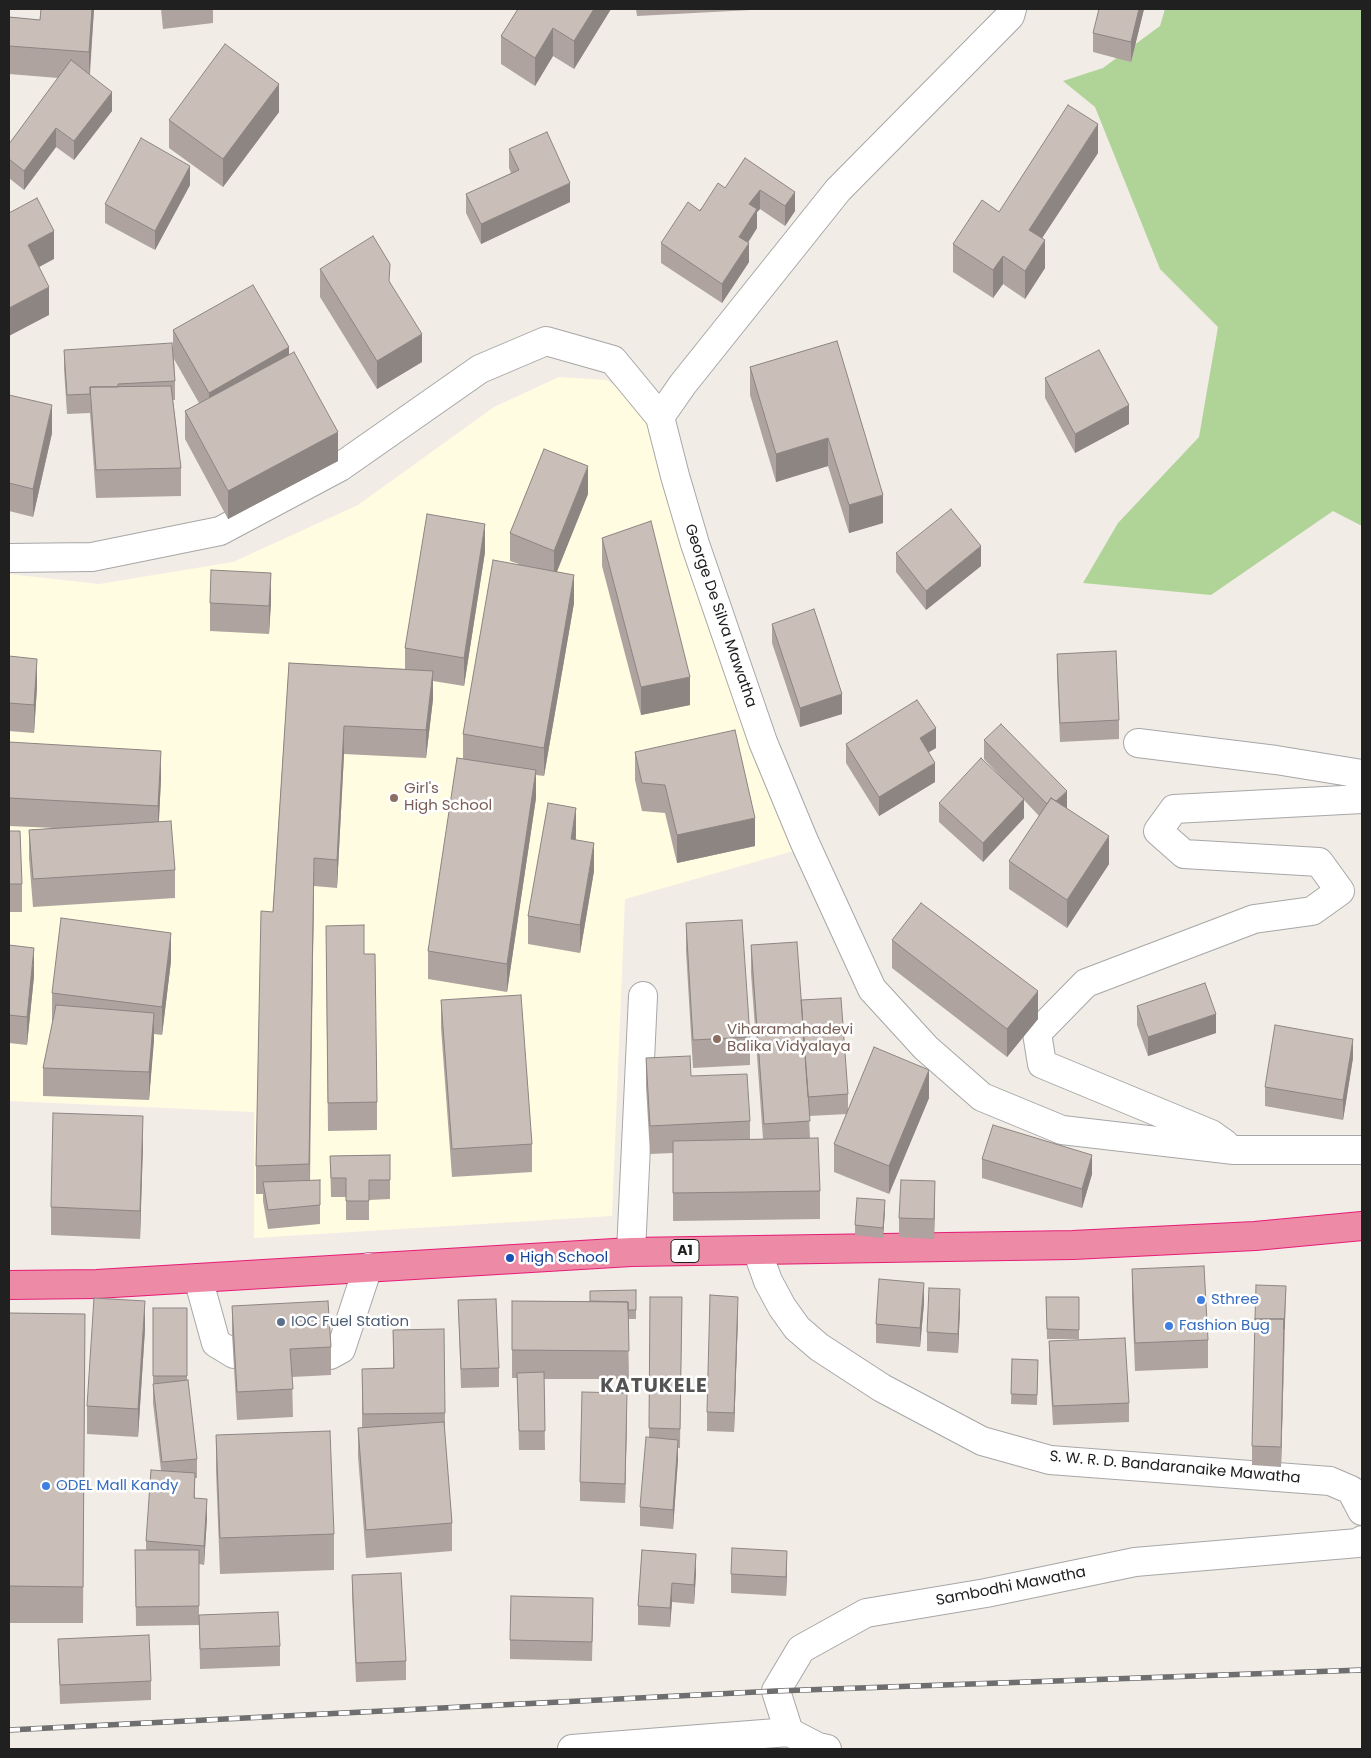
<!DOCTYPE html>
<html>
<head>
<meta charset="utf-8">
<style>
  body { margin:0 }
  #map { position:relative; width:1371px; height:1758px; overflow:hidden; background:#f1ece6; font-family:Poppins,sans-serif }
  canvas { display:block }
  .frame { position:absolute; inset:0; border:10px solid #202020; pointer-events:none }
</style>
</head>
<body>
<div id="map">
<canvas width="1371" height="1758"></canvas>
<div class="frame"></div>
</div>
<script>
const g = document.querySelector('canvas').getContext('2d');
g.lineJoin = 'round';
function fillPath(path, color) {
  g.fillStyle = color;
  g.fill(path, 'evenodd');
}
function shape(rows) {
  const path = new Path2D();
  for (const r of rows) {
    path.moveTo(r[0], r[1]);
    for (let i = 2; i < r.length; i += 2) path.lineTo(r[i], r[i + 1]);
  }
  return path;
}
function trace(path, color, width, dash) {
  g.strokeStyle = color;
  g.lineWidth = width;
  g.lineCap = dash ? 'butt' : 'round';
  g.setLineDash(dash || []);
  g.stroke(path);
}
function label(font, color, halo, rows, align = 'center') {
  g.font = font + ' Poppins,sans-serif';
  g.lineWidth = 5;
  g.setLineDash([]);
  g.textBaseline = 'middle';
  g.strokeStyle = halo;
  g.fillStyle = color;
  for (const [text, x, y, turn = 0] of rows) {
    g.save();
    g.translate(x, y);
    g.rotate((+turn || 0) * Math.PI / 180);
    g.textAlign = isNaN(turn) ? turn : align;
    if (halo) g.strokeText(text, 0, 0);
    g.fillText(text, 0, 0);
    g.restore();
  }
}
fillPath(shape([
  [559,377,607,380,654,418,797,850,625,899,612,1216,254,1238,254,1112,9,1101,9,574,99,584,233,562,358,505,494,407]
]), '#fffce2');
fillPath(shape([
  [1165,9,1362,9,1362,526,1333,511,1211,595,1083,583,1118,523,1199,437,1218,327,1160,269,1095,107,1063,81,1103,68,1160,26]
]), '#b0d398');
const minor = shape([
  [660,417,683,384,838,190,1010,16,1012,9],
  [9,558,92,557,220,531,340,467,480,369,546,341,613,360,660,417,675,476,695,544,763,742,804,841,872,989,926,1048,982,1097,1062,1130,1234,1150,1362,1150],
  [1138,743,1276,760,1362,774],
  [1225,1144,1211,1134,1042,1064,1037,1033,1086,983,1254,919,1312,911,1340,891,1319,862,1184,854,1158,831,1174,809,1362,799],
  [757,1250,768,1281,782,1307,797,1328,819,1347,882,1388,982,1441,1050,1460,1330,1481,1351,1490,1362,1511],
  [631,1252,643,996],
  [198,1278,216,1343,234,1354],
  [330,1355,341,1349,368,1267],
  [572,1749,789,1732],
  [827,1749,818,1747,789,1732,776,1691,801,1649,866,1613,986,1593,1135,1562,1358,1543,1362,1540]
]);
const highway = shape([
  [9,1285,97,1284,631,1252,1073,1245,1255,1236,1362,1226]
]);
trace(minor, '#a7a7a7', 30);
trace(highway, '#e61c76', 30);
trace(minor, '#fff', 28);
trace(highway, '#ed8aa6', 28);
const rail = shape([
  [9,1730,776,1691,1362,1670]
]);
trace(rail, '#6e6e6e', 5.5);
trace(rail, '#fff', 4, [11]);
fillPath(shape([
  [41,9,94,9,90,75,112,111,74,160,56,147,24,190,9,178,9,144,58,78,9,74,9,17,40,20],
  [161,9,213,9,213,23,163,29],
  [518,9,611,9,574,69,553,56,535,86,501,64,501,36],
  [636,9,770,9,637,16],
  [1144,9,1131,62,1093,52,1093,33],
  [279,112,223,187,169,148,169,120],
  [509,149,570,202,481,244,466,213,466,194,511,173,509,168],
  [1098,153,1042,238,1045,268,1025,299,1003,284,993,298,953,272,953,244,999,212],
  [745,158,795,211,785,226,760,209,757,212,757,228,748,243,749,262,722,303,661,263,661,243,725,188],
  [190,185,155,250,105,223,105,204],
  [320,269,390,282,422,362,377,389,320,297],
  [173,330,289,355,338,461,228,519,185,439,185,411,199,403,174,359,175,381,175,400,173,400,181,468,181,496,96,498,90,413,67,414,64,369,64,350,173,354],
  [837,341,883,523,849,533,828,466,776,482,750,395,750,367],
  [1045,378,1129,424,1075,453,1045,398],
  [9,395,52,433,33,517,9,511],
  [588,494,557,571,574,603,544,776,536,775,536,798,507,992,428,979,428,951,463,758,463,734,519,564,510,561,510,533],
  [602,538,690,705,641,715,602,566],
  [485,552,464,686,433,681,433,699,426,758,344,754,337,888,314,886,310,1181,320,1180,320,1224,268,1229,263,1201,263,1194,256,1194,256,1166,289,663,405,669,405,648],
  [896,553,981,566,926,610,896,572],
  [271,601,269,634,210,631,210,603],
  [772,624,842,714,800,727,772,643],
  [1057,654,1119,720,1119,739,1060,742,1057,673],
  [9,656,37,687,34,733,9,731],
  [984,740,1067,808,1109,864,1067,928,1009,889,1009,861,1039,816,1024,800,1024,818,983,862,939,822,939,803,1013,789,984,759],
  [9,742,161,779,159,821,175,870,175,898,33,907,29,858,29,830,55,828,9,826],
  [846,744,936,748,929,752,935,782,879,816,846,763],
  [635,752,755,846,677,863,665,813,642,811,635,780],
  [9,831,22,884,22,912,9,912],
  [576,836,576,840,594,871,580,953,528,944,528,916],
  [686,923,750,1037,750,1065,693,1068,686,951],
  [892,940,1038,1019,1007,1057,892,968],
  [9,945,34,976,27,1045,9,1043],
  [751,945,801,1000,848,1094,848,1111,929,1098,889,1194,834,1172,834,1144,847,1114,809,1116,810,1138,820,1191,820,1219,673,1221,673,1153,650,1154,646,1086,646,1058,750,1121,750,1139,763,1139,751,973],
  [326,954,364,954,377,1102,377,1130,328,1131],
  [171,961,162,1035,154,1034,149,1100,43,1096,43,1068,53,1021,52,1021,52,993],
  [441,1000,532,1144,532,1172,452,1177,441,1028],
  [1137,1006,1216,1033,1148,1056,1137,1025],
  [1353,1058,1343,1120,1265,1106,1265,1087],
  [1362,1086,1362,1120,1361,1120,1361,1092],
  [143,1144,140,1239,51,1235,51,1207],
  [390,1155,390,1199,369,1200,369,1220,346,1220,346,1197,331,1197,330,1156],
  [982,1159,1092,1174,1082,1208,982,1178],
  [935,1200,934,1239,899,1237,899,1218],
  [885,1210,883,1238,855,1235,855,1225],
  [1132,1269,1208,1340,1208,1368,1135,1371,1132,1297],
  [1286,1286,1281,1467,1252,1465,1252,1446],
  [636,1290,636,1319,628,1319,629,1379,544,1379,545,1450,519,1450,517,1378,512,1378,512,1301,590,1301],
  [650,1297,682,1297,680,1448,678,1448,678,1459,673,1529,640,1526,640,1507,649,1437],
  [1046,1297,1079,1297,1079,1339,1047,1339],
  [458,1300,499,1368,499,1387,461,1388],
  [924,1303,920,1347,876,1343,876,1324],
  [232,1306,331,1347,331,1375,292,1377,293,1417,237,1420,232,1334],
  [187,1308,187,1380,197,1459,197,1478,195,1478,195,1498,207,1518,204,1565,199,1564,199,1615,280,1646,280,1666,200,1669,199,1625,136,1626,135,1550,146,1550,146,1541,161,1470,153,1403,153,1376],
  [960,1309,958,1353,927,1351,927,1332],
  [9,1313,85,1314,83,1623,9,1623],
  [738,1316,734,1432,707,1431,707,1412],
  [145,1329,138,1437,87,1434,87,1406],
  [393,1330,445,1413,445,1438,452,1523,452,1551,366,1558,358,1456,358,1428,362,1428,362,1369,393,1368],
  [1049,1341,1129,1403,1129,1422,1053,1425,1049,1360],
  [1012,1359,1038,1360,1037,1405,1011,1404],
  [627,1413,625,1503,580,1501,580,1482],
  [216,1435,334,1534,334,1570,220,1574,216,1471],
  [642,1550,696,1573,694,1604,672,1602,670,1627,638,1625,638,1606],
  [787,1570,786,1596,731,1593,731,1574],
  [352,1575,406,1661,406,1680,356,1682,352,1594],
  [593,1617,592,1661,510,1659,510,1640],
  [58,1639,151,1681,151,1700,60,1704]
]), '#aea39f');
fillPath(shape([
  [92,9,94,9,89,80,89,52],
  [594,9,611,9,574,69,574,41],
  [1139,9,1144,9,1131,62,1131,42],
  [553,28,553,56,535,86,535,58],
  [279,84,279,112,223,187,223,159],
  [112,92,112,111,74,160,74,141],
  [1098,124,1098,153,1029,258,1029,230],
  [56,128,56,147,24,190,24,171],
  [190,166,190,185,155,250,155,231],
  [570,183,570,202,481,244,481,224],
  [760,190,760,209,757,212,757,228,739,256,739,237,749,204],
  [795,192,795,211,785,226,785,206],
  [54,231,54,259,28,273,28,245],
  [1045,240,1045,268,1025,299,1025,271],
  [749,243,749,262,722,303,722,284],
  [1003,256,1003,284,993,298,993,270],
  [49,287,49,315,9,336,9,308],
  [422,334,422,362,377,389,377,361],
  [289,347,289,375,209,421,209,393],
  [52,405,52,433,33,517,33,489],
  [1129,405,1129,424,1075,453,1075,434],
  [338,432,338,461,228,519,228,491],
  [828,438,828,466,776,482,776,454],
  [588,466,588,494,554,579,554,551],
  [883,495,883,523,849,533,849,505],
  [485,524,485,552,464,686,464,658],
  [981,546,981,566,926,610,926,591],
  [271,573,271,601,269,634,269,606],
  [574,575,574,603,544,776,544,748],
  [37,659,37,687,34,733,34,705],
  [433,671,433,699,426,758,426,730],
  [690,677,690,705,641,715,641,687],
  [842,694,842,714,800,727,800,708],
  [344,726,344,754,337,888,337,860],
  [936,728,936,748,920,757,920,738],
  [161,751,161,779,158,835,158,806],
  [935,763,935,782,879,816,879,797],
  [536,770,536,798,507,992,507,964],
  [1067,791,1067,810,1050,807],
  [1024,799,1024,818,983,862,983,843],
  [576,808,576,836,571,867,571,839],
  [755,818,755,846,677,863,677,835],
  [1109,836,1109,864,1067,928,1067,900],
  [594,843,594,871,580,953,580,925],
  [314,858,314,886,309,1192,309,1164],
  [171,933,171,961,162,1035,162,1007],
  [34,948,34,976,27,1045,27,1017],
  [1038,991,1038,1019,1007,1057,1007,1029],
  [154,1013,154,1041,149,1100,149,1072],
  [1216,1014,1216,1033,1148,1056,1148,1037],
  [1353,1039,1353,1058,1343,1120,1343,1100],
  [929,1070,929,1098,889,1194,889,1166],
  [143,1116,143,1144,140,1239,140,1211],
  [1092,1155,1092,1174,1082,1208,1082,1189],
  [935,1181,935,1200,934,1239,934,1219],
  [885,1200,885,1210,883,1238,883,1228],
  [924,1283,924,1303,920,1347,920,1328],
  [1286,1286,1281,1467,1281,1447],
  [960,1289,960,1309,958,1353,958,1334],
  [738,1297,738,1316,734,1432,734,1413],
  [145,1301,145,1329,138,1437,138,1409],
  [627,1393,627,1413,625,1503,625,1484],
  [678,1440,678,1459,673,1529,673,1510],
  [207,1499,207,1518,204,1565,204,1546],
  [787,1551,787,1570,786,1596,786,1577],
  [696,1554,696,1573,694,1604,694,1585],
  [672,1583,672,1602,670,1627,670,1608]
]), '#8d8582');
const building = shape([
  [41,9,92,9,89,52,9,46,9,17,40,20,41,9],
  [518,9,594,9,574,41,553,28,535,58,501,36,518,9],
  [1099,9,1139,9,1131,42,1093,33,1099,9],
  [225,44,279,84,223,159,169,120,225,44],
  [71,60,112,92,74,141,56,128,24,171,9,159,9,144,71,60],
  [1068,105,1098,124,1029,230,1045,240,1025,271,1003,256,993,270,953,244,982,200,999,212,1068,105],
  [547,132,570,183,481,224,466,194,519,170,509,149,547,132],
  [141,138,190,166,155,231,105,204,141,138],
  [745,158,795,192,785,206,760,190,749,204,757,209,739,237,749,243,722,284,661,243,688,202,700,211,718,183,725,188,745,158],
  [37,198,54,231,28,245,49,287,9,308,9,213,37,198],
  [373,236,390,264,389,281,422,334,377,361,320,269,373,236],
  [253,285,289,347,209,393,173,330,253,285],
  [837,341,883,495,849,505,828,438,776,454,750,367,837,341],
  [172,343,175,381,118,384,118,387,90,387,90,394,67,395,64,350,172,343],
  [1099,350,1129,405,1075,434,1045,378,1099,350],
  [294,352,338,432,228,491,185,411,294,352],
  [171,386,181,468,96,470,90,387,171,386],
  [9,395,52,405,33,489,9,483,9,395],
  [544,449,588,466,554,551,510,533,544,449],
  [951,509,981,546,926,591,896,553,951,509],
  [427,514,485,524,464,658,405,648,427,514],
  [651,521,690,677,641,687,602,538,651,521],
  [493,560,574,575,544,748,463,734,493,560],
  [211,570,271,573,269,606,210,603,211,570],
  [814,609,842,694,800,708,772,624,814,609],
  [1116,651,1119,720,1060,723,1057,654,1116,651],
  [9,656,37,659,34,705,9,703,9,656],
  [289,663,433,671,426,730,344,726,337,860,314,858,309,1164,256,1166,261,911,273,912,289,663],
  [917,700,936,728,920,738,935,763,879,797,846,744,917,700],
  [1001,724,1067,791,1056,801,1051,798,1047,804,984,740,1001,724],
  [735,730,755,818,677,835,665,785,642,783,635,752,735,730],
  [9,742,161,751,158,806,9,798,9,742],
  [457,758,536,770,507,964,428,951,457,758],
  [981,758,1024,799,983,843,939,803,981,758],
  [1051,798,1109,836,1067,900,1009,861,1051,798],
  [548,803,576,808,571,839,594,843,580,925,528,916,548,803],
  [171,821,175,870,33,879,29,830,171,821],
  [9,831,20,831,22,884,9,884,9,831],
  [921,903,1038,991,1007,1029,892,940,921,903],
  [61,918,171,933,162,1007,52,993,61,918],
  [742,920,750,1037,693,1040,686,923,742,920],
  [364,925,364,954,375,954,377,1102,328,1103,326,926,364,925],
  [797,942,810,1121,764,1124,751,945,797,942],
  [9,945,34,948,27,1017,9,1015,9,945],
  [1205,983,1216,1014,1148,1037,1137,1006,1205,983],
  [521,995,532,1144,452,1149,441,1000,521,995],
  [841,998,848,1094,808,1097,801,1000,841,998],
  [56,1005,154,1013,149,1072,43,1068,56,1005],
  [1275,1025,1353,1039,1343,1100,1265,1087,1275,1025],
  [874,1047,929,1070,889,1166,834,1144,874,1047],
  [690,1056,691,1076,747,1074,750,1121,650,1126,646,1058,690,1056],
  [53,1113,143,1116,140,1211,51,1207,53,1113],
  [993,1125,1092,1155,1082,1189,982,1159,993,1125],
  [818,1138,820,1191,673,1193,673,1141,818,1138],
  [390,1155,390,1180,369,1180,369,1201,346,1201,346,1178,331,1178,330,1156,390,1155],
  [320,1180,320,1205,268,1210,263,1182,320,1180],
  [901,1180,935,1181,934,1219,899,1218,901,1180],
  [857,1198,885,1200,883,1228,855,1225,857,1198],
  [1204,1266,1208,1340,1135,1343,1132,1269,1204,1266],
  [879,1279,924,1283,920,1328,876,1324,879,1279],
  [1256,1285,1286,1286,1284,1329,1284,1319,1255,1319,1256,1285],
  [929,1288,960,1289,958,1334,927,1332,929,1288],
  [636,1290,636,1310,628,1310,628,1302,590,1301,590,1291,636,1290],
  [710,1295,738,1297,734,1413,707,1412,710,1295],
  [650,1297,682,1297,680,1429,649,1428,650,1297],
  [1046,1297,1079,1297,1079,1330,1047,1329,1046,1297],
  [94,1298,145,1301,138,1409,87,1406,94,1298],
  [496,1299,499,1368,461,1369,458,1300,496,1299],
  [328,1301,331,1347,290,1349,293,1389,237,1392,232,1306,328,1301],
  [512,1301,628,1302,629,1351,512,1350,512,1301],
  [153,1308,187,1308,187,1376,153,1376,153,1308],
  [9,1313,85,1314,83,1587,9,1586,9,1313],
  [1255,1319,1284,1319,1281,1447,1252,1446,1255,1319],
  [444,1329,445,1413,363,1414,362,1369,394,1368,393,1330,444,1329],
  [1125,1338,1129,1403,1053,1406,1049,1341,1125,1338],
  [1012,1359,1038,1360,1037,1395,1011,1394,1012,1359],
  [544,1372,545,1431,519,1431,517,1373,544,1372],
  [188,1380,197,1459,162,1462,153,1384,188,1380],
  [582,1392,627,1393,625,1484,580,1482,582,1392],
  [444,1422,452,1523,366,1530,358,1428,444,1422],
  [330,1431,334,1534,220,1538,216,1435,330,1431],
  [646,1437,678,1440,673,1510,640,1507,646,1437],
  [151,1470,195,1473,194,1498,207,1499,204,1546,146,1541,151,1470],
  [732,1548,787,1551,786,1577,731,1574,732,1548],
  [135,1550,199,1550,199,1606,136,1607,135,1550],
  [642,1550,696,1554,694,1585,672,1583,670,1608,638,1606,642,1550],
  [401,1573,406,1661,356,1663,352,1575,401,1573],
  [511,1596,593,1598,592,1642,510,1640,511,1596],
  [278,1612,280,1646,200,1649,199,1615,278,1612],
  [149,1635,151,1681,60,1685,58,1639,149,1635]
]);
fillPath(building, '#cabeb9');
trace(building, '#8d8582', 1);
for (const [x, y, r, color] of [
  [394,798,5,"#8d6e63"],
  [717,1039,5,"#8d6e63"],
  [510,1258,5,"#1a4fb4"],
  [1201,1300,5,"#3f7fe0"],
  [281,1322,5,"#5c6f8a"],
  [1169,1326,5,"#3f7fe0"],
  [46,1486,5,"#3f7fe0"]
]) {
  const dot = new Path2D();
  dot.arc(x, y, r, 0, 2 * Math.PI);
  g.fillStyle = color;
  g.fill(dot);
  trace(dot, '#fff', 2);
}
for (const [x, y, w] of [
  [685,1251,28]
]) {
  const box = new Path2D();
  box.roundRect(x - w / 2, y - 11.5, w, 23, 4);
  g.fillStyle = '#fff';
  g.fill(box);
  trace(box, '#202020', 1);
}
label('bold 14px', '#202020', null, [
  ["A1",685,1251]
]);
label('15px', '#202020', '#fff', [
  ["George De Silva Mawatha",720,616,71],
  ["S. W. R. D. Bandaranaike Mawatha",1175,1468,5],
  ["Sambodhi Mawatha",1011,1587,-11]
]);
label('15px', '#785e54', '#fff', [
  ["Girl's",404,789],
  ["High School",404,806],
  ["Viharamahadevi",727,1030],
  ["Balika Vidyalaya",727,1047]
], 'left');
label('15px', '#164399', '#fff', [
  ["High School",520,1258]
], 'left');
label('15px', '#366cbe', '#fff', [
  ["Sthree",1211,1300],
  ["Fashion Bug",1179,1326],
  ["ODEL Mall Kandy",56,1486]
], 'left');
label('15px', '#4e5e75', '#fff', [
  ["IOC Fuel Station",291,1322]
], 'left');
g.letterSpacing = '1px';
label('bold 20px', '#535353', '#fff', [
  ["KATUKELE",654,1387]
]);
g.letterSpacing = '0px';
</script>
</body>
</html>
